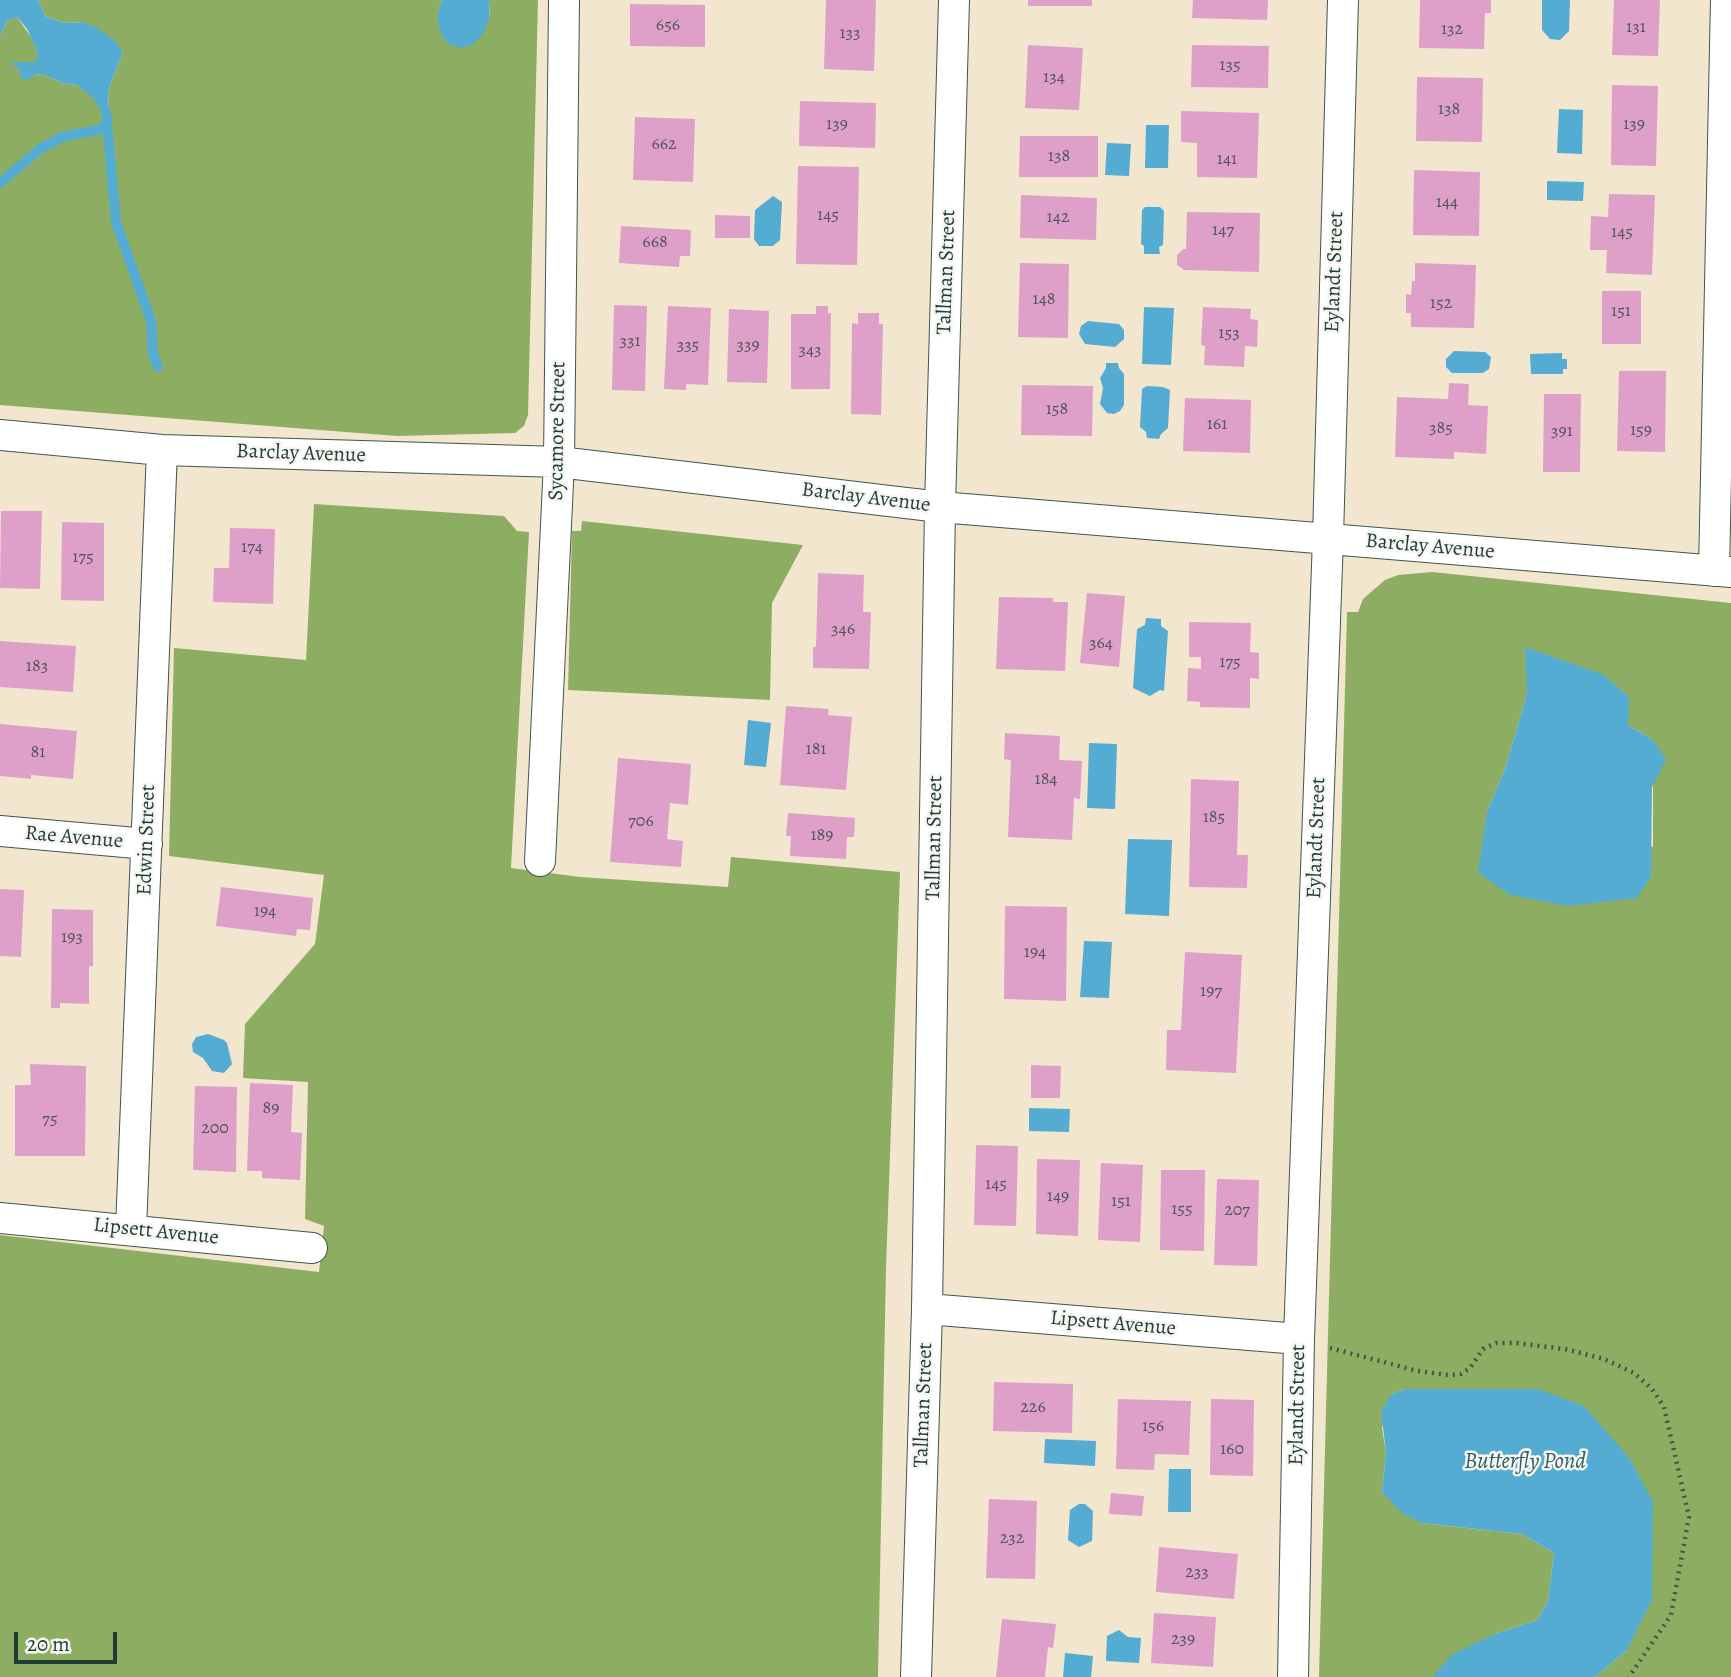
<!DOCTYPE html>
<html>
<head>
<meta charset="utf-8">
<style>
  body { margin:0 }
  #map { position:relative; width:1731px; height:1677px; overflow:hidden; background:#f2e6cf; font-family:Alegreya,serif }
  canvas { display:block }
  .scale { position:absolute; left:14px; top:1632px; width:103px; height:32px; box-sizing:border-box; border:4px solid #1f3d34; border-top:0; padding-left:9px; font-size:21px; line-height:24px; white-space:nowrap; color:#1f3d34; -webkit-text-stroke:5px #f6f6f2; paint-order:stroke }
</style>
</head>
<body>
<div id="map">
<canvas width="1731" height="1677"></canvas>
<div class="scale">20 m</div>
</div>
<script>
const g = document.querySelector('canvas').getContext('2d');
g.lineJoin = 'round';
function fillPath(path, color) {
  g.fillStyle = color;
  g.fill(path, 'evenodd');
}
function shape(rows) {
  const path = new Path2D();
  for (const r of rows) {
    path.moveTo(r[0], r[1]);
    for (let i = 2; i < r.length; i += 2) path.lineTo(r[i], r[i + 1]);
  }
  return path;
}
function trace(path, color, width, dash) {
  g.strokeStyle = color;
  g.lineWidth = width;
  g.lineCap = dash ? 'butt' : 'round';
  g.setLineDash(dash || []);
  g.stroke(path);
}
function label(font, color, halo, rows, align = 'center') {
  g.font = font + ' Alegreya,serif';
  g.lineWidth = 5;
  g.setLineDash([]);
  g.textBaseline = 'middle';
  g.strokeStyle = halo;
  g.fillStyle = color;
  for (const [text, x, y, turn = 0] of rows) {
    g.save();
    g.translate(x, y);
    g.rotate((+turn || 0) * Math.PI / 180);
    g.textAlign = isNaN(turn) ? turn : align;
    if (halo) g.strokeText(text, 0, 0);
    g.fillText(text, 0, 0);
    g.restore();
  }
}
fillPath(shape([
  [38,0,442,0,438,11,489,19,490,0,538,0,528,415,524,426,515,433,397,436,0,405,0,36,7,21,17,17,33,40,37,51,37,62,11,63,33,75,42,74,62,83,77,85,108,109,109,88,123,52,83,22,64,23,45,16],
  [314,504,504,516,517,531,529,532,511,868,580,877,728,887,731,857,900,872,886,1268,878,1677,0,1677,0,1235,319,1272,324,1226,305,1219,308,1082,243,1078,245,1024,315,944,324,875,169,856,174,648,306,660],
  [582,521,803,545,772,603,770,700,568,690,572,531,581,531],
  [1432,572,1731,603,1731,1677,1595,1677,1627,1650,1465,1389,1406,1389,1392,1394,1382,1428,1386,1452,1382,1492,1422,1523,1522,1534,1554,1553,1548,1601,1537,1620,1495,1634,1432,1677,1319,1677,1347,612,1358,612,1363,599,1385,580,1398,575],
  [1527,694,1628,725,1653,740,1653,847,1487,812,1505,769]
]), '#8dae62');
fillPath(shape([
  [0,0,38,0,45,16,64,23,83,22,98,28,115,41,123,52,109,88,108,109,104,115,93,98,77,85,62,83,42,74,33,75,29,80,21,78,19,69,10,62,37,62,37,51,27,29,17,17,7,21,0,36],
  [442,0,490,0,489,19,483,34,472,45,460,48,449,44,442,36,438,25,438,11],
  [1542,0,1570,0,1569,31,1560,40,1550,39,1542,30],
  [1559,109,1583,110,1582,154,1557,153],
  [1146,125,1169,125,1168,168,1145,168],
  [1107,143,1131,144,1129,176,1105,175],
  [1547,181,1584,182,1583,201,1547,200],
  [773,196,782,202,780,240,773,246,759,246,754,239,755,210],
  [1145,207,1160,207,1164,211,1163,245,1159,247,1160,254,1144,254,1144,246,1141,244,1142,210],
  [1144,307,1174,308,1171,365,1142,364],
  [1088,321,1119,324,1124,330,1124,339,1115,347,1085,344,1079,334,1081,326],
  [1454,351,1485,352,1491,357,1489,369,1483,373,1452,373,1446,367,1446,359],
  [1562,353,1562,359,1567,359,1567,369,1563,369,1563,374,1531,374,1530,354],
  [1106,363,1118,363,1119,368,1124,374,1124,405,1120,411,1114,414,1107,413,1100,404,1103,388,1100,378,1106,368],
  [1147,386,1163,387,1170,390,1168,428,1161,434,1159,439,1147,438,1146,432,1140,427,1142,389],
  [1146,618,1161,619,1161,626,1168,631,1164,691,1160,690,1150,696,1133,688,1137,629,1145,625],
  [1525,647,1604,675,1629,697,1628,725,1653,740,1666,760,1652,787,1651,876,1637,898,1568,906,1510,895,1478,873,1487,812,1505,769,1527,694],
  [748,720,771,723,766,767,744,765],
  [1089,743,1117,744,1115,809,1087,808],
  [1128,839,1172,840,1169,916,1125,914],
  [1084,941,1112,942,1109,998,1080,997],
  [208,1034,224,1040,227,1043,232,1064,224,1073,212,1071,203,1058,193,1052,192,1044,196,1037],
  [1029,1108,1070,1109,1069,1132,1029,1131],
  [1406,1389,1538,1389,1584,1406,1630,1459,1653,1502,1652,1600,1627,1650,1595,1677,1432,1677,1453,1654,1495,1634,1537,1620,1548,1601,1554,1553,1522,1534,1422,1523,1402,1513,1382,1492,1386,1452,1381,1411,1392,1394],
  [1045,1439,1096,1441,1095,1466,1044,1463],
  [1169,1469,1191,1469,1191,1512,1168,1512],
  [1079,1504,1085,1504,1093,1511,1092,1541,1079,1547,1068,1540,1070,1510],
  [1119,1630,1128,1637,1141,1638,1139,1663,1106,1661,1107,1636],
  [1065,1653,1093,1656,1091,1677,1063,1677]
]), '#55acd2');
trace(shape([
  [106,112,116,222,151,321,153,354,158,367],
  [0,183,40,149,62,137,107,128]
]), '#55acd2', 10);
fillPath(shape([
  [826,0,876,0,874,71,824,69],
  [1028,0,1092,0,1092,6,1028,6],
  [1193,0,1268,0,1267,20,1192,18],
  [1420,0,1491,0,1491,13,1485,13,1484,49,1419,48],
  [1614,0,1660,0,1658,56,1612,55],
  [630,4,705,5,705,47,630,46],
  [1028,45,1083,48,1079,110,1025,108],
  [1192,45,1269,46,1268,88,1191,87],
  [1417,77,1483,78,1482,142,1416,141],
  [1612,85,1658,86,1656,166,1611,165],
  [800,101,876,103,875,148,799,146],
  [1181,111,1259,113,1257,178,1197,177,1197,143,1181,142],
  [635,117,695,119,693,182,633,180],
  [1020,136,1098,136,1098,177,1019,177],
  [798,166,859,167,857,265,796,264],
  [1414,170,1480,172,1479,236,1413,235],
  [1609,194,1655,195,1652,275,1606,273,1607,250,1590,250,1591,216,1608,217],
  [1021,195,1097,198,1096,240,1020,238],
  [1187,212,1260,213,1259,272,1184,270,1177,265,1177,255,1183,249,1186,249],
  [715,215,750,216,750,238,715,238],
  [621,226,691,230,690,256,680,256,679,267,619,263],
  [1020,263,1069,264,1068,338,1018,337],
  [1415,263,1476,265,1474,328,1411,327,1411,313,1406,313,1406,294,1411,295,1412,281,1415,281],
  [1602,291,1641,291,1641,344,1602,344],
  [614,305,647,306,645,391,612,390],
  [668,306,711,308,708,385,686,384,686,390,664,389],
  [816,306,828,306,828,313,831,313,830,389,791,389,791,314,816,314],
  [1203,307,1251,309,1250,319,1258,320,1257,347,1245,346,1244,367,1204,365,1205,346,1201,345],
  [729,309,769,311,767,383,727,382],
  [858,313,879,313,879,324,883,324,881,415,851,414,852,323,858,324],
  [1619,371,1666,371,1665,452,1617,451],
  [1449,383,1469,384,1468,405,1488,406,1486,454,1454,452,1454,459,1395,457,1397,397,1448,399],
  [1022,385,1093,386,1092,436,1021,435],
  [1544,394,1581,394,1580,472,1543,472],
  [1185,398,1251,400,1250,453,1183,451],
  [1,511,42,511,40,589,0,588],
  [62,522,104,523,104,601,61,600],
  [230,528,275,529,273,604,213,602,214,568,229,568],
  [818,573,864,575,863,612,871,612,869,669,813,668,813,647,816,647],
  [1087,593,1125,596,1119,667,1080,663],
  [999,597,1053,598,1053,602,1068,602,1065,671,996,669],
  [1189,622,1251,623,1250,652,1259,653,1259,679,1250,678,1250,708,1200,707,1200,702,1187,701,1188,668,1201,669,1201,657,1189,657],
  [0,641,76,646,73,692,0,687],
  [786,706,829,709,828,715,852,717,846,790,780,785],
  [0,724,77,731,73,779,31,775,31,779,0,776],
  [1005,733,1060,736,1059,760,1082,761,1080,799,1074,798,1072,840,1008,837,1011,760,1004,759],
  [618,758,691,764,688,805,670,803,667,839,683,841,681,867,610,862],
  [1191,779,1239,781,1237,855,1248,855,1247,888,1189,887],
  [788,813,855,818,854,837,847,837,846,859,790,856,791,836,786,836],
  [221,887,313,898,310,930,297,929,296,936,216,926],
  [0,889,24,890,21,957,0,956],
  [1005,906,1067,907,1066,1001,1004,999],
  [52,909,93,910,93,966,89,966,89,1004,60,1003,60,1008,51,1008],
  [1185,952,1242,955,1236,1073,1166,1070,1167,1030,1181,1030],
  [30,1064,86,1066,85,1156,15,1156,15,1085,31,1085],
  [1031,1065,1061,1066,1060,1098,1031,1098],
  [250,1083,293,1085,291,1132,302,1133,300,1180,262,1178,262,1171,247,1171],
  [195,1086,237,1087,236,1172,193,1170],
  [976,1145,1018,1146,1016,1226,974,1225],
  [1037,1159,1080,1160,1078,1236,1036,1234],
  [1101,1163,1143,1165,1140,1242,1098,1240],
  [1161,1170,1205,1170,1204,1251,1160,1250],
  [1217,1179,1259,1180,1257,1266,1214,1265],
  [994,1382,1073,1384,1072,1433,993,1431],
  [1118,1399,1191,1401,1189,1455,1155,1454,1154,1470,1116,1469],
  [1211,1399,1254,1400,1253,1476,1210,1475],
  [1111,1493,1144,1496,1142,1516,1109,1514],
  [989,1499,1037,1501,1035,1579,986,1578],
  [1159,1547,1238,1554,1234,1599,1156,1592],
  [1154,1613,1216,1617,1213,1667,1151,1663],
  [1002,1619,1056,1624,1053,1648,1048,1647,1045,1677,996,1677]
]), '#dea0c9');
const street = shape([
  [0,435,162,450,559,462,940,507,1731,572],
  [1714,571,1726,0],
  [0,831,147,844],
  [540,861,559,462,564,0],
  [0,1218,312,1248],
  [131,1229,162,450],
  [927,1309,1299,1339],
  [916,1677,927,1309,940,507,954,0],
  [1293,1677,1299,1339,1328,538,1343,0]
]);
trace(street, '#3f564b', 32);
trace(shape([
  [1330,1348,1418,1371,1448,1375,1461,1374,1470,1368,1483,1349,1496,1343,1516,1343,1565,1349,1604,1359,1634,1373,1652,1389,1664,1407,1689,1517,1671,1615,1629,1677]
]), '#3f564b', 4.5, [2, 5]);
trace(street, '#fff', 30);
label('18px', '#4f5659', null, [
  ["656",668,26],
  ["131",1636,28],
  ["132",1452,30],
  ["133",850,34],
  ["135",1230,66],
  ["134",1054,78],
  ["138",1449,110],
  ["139",837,125],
  ["139",1634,125],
  ["662",664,145],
  ["138",1059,157],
  ["141",1227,160],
  ["144",1447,203],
  ["145",828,216],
  ["142",1058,218],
  ["147",1223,231],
  ["145",1622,233],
  ["668",655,243],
  ["148",1044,300],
  ["152",1441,304],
  ["151",1621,312],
  ["153",1229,334],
  ["331",630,342],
  ["335",688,346],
  ["339",748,346],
  ["343",810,351],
  ["158",1057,410],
  ["161",1217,425],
  ["385",1441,429],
  ["159",1641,431],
  ["391",1562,432],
  ["174",252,548],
  ["175",83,558],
  ["346",843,630],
  ["364",1101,644],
  ["175",1230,663],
  ["183",37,667],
  ["181",816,750],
  ["81",38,753],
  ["184",1046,780],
  ["185",1214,818],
  ["706",641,822],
  ["189",822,836],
  ["194",265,912],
  ["193",72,938],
  ["194",1035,953],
  ["197",1211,992],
  ["89",271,1109],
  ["75",50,1120],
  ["200",215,1129],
  ["145",996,1185],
  ["149",1058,1197],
  ["151",1121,1202],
  ["155",1182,1210],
  ["207",1237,1211],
  ["226",1033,1408],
  ["156",1153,1427],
  ["160",1232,1450],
  ["232",1012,1539],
  ["233",1197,1573],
  ["239",1183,1640]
]);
label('21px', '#1f3d34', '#f6f6f2', [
  ["Tallman Street",947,272,-88],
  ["Eylandt Street",1335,272,-88],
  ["Sycamore Street",558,431,-89],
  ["Barclay Avenue",301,454,2],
  ["Barclay Avenue",866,498,7],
  ["Barclay Avenue",1430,547,5],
  ["Rae Avenue",74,838,5],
  ["Tallman Street",935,838,-89],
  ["Eylandt Street",1317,838,-88],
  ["Edwin Street",147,840,-88],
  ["Lipsett Avenue",156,1232,6],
  ["Lipsett Avenue",1113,1324,5],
  ["Tallman Street",924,1405,-88],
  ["Eylandt Street",1298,1405,-89]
]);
label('italic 23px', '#2f5e63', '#f6f6f2', [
  ["Butterfly Pond",1525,1462]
]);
</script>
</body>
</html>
